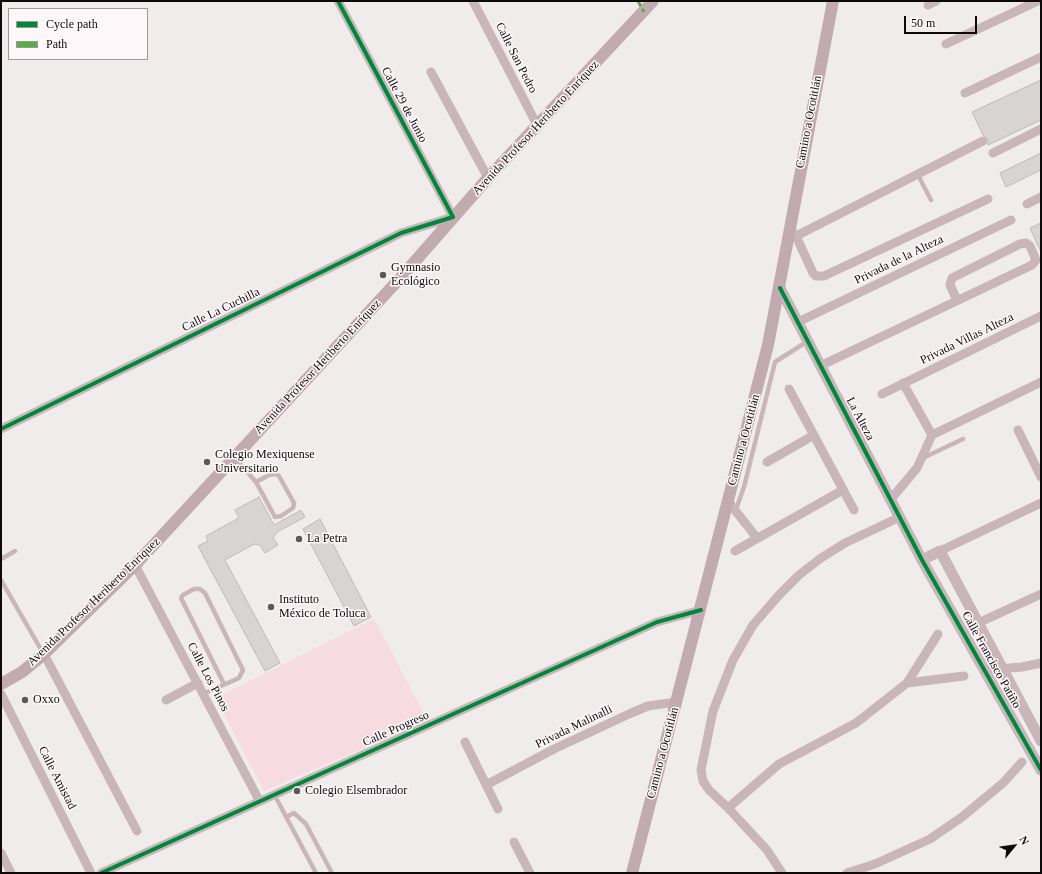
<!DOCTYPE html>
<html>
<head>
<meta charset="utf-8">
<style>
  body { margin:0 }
  #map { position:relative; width:1042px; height:874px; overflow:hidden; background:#f1ecec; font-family:Georgia,serif }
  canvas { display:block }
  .frame { position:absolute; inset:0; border:2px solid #0e0a0b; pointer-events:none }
  .legend { position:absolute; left:8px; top:8px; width:140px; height:52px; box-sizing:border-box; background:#fef7f9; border:1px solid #9e989a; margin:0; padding:5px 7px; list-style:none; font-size:12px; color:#0e0a0b }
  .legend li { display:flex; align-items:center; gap:8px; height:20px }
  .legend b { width:20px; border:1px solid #9e989a }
  .north { position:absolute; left:994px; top:826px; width:40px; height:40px; -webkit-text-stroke:3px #fef7f9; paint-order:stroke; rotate:61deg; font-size:11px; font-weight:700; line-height:16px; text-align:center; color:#0e0a0b }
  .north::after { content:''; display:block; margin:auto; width:14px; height:18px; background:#0e0a0b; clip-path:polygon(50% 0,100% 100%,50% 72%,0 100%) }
  .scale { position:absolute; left:904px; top:16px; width:73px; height:18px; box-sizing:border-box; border:2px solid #0e0a0b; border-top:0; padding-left:5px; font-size:12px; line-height:14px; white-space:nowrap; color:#0e0a0b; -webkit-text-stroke:3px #fef7f9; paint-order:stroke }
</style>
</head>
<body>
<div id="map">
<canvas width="1042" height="874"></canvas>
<div class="frame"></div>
<ul class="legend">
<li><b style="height:5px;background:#00873e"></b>Cycle path</li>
<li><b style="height:5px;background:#54b044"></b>Path</li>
</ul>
<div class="north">N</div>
<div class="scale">50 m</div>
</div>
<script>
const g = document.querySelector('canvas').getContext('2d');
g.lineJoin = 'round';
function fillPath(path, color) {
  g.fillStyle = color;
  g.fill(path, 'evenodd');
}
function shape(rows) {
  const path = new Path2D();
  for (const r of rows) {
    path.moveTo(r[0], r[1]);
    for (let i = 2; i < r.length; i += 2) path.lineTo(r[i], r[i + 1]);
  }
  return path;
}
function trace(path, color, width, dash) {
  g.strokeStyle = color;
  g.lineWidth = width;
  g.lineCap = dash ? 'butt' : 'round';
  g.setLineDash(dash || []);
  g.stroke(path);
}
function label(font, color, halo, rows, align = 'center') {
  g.font = font + ' Georgia,serif';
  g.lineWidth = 3;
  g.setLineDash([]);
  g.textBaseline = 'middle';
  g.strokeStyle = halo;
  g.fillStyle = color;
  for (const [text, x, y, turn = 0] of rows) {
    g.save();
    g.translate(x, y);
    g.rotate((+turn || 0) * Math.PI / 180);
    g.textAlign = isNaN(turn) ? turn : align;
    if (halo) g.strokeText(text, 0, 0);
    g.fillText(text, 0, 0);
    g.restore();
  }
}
fillPath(shape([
  [374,619,428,721,264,791,216,698]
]), '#f6dce0');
const building = shape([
  [1041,80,1041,120,988,145,988,139,983,135,972,112,1041,80],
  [1041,153,1041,170,1006,187,1000,173,1041,153],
  [1041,223,1041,252,1030,228,1041,223],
  [259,497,274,525,301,510,305,517,277,532,273,538,278,545,265,553,260,545,254,544,225,560,280,663,265,671,198,546,208,541,206,536,239,518,235,510,259,497],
  [320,519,371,617,354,626,303,529,320,519]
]);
fillPath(building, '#d8d4d4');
trace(building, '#bebaba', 1);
trace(shape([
  [918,175,931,200],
  [235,458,256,482,275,517,281,516,293,508,294,503,279,476,276,474,269,475,256,482],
  [923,458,963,439],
  [735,512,744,487,775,362,808,341],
  [1,559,15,551],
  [1,580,43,653],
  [203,694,239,678,243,670,205,593,200,589,194,589,183,595,181,598,224,684],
  [274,794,316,873],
  [286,817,294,813,306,824,332,873]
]), '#c9b6ba', 4.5);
trace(shape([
  [473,1,537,125],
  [928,5,936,1],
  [946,44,1038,1],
  [431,72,488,178],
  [965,93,1041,57],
  [993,153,1041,129],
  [1027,204,1041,197],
  [791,236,800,234,983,141],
  [796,236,813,273,816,276,824,276,988,199],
  [798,322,1011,220],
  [820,366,1032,265,1036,260,1030,246,1026,243,1020,244,952,278,950,285,957,300],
  [903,383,932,435],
  [789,389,854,510],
  [882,394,1041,316],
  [1,429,401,233,453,217,338,1],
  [1018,430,1041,477],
  [767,462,814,435],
  [891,499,917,468,932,435,1041,382],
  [727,500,757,538],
  [735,551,843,490],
  [940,551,1041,503],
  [135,565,259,800],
  [978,623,1041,594],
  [44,654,137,831],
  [985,670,1022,667,1041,663],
  [907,683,964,676],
  [1,694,91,873],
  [166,700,198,683],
  [465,742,498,809],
  [486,785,554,749,629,714,648,706,676,702],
  [728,808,779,764,856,723,907,683,938,634],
  [514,842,530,873],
  [1,853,11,873],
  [101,873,657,622,701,610],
  [782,873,767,850,728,808,709,790,703,781,701,770,713,711,733,660,753,625,780,594,799,575,821,558,845,543,900,517],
  [847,873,875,864,930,839,962,817,1003,783,1022,762]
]), '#c9b6ba', 9);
trace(shape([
  [780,288,922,560,1041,770],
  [922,560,940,551,1041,741]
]), '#c9b6ba', 11);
trace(shape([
  [1,684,22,672,44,654,135,565,403,275,488,178,653,1],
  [632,873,768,345,833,1]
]), '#c1aab0', 12);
trace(shape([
  [638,1,644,12]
]), '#54b044', 3, [6, 3]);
trace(shape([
  [780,288,922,560,1041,770],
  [1,429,401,233,453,217,338,1],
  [101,873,657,622,701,610]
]), '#00873e', 4);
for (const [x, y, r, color] of [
  [383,275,4,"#5d595a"],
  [207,462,4,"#5d595a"],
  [299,539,4,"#5d595a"],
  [271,607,4,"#5d595a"],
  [25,700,4,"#5d595a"],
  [297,791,4,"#5d595a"]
]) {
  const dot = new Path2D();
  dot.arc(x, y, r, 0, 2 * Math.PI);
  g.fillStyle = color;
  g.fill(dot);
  trace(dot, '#fef7f9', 1.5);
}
label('12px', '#0e0a0b', '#fef7f9', [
  ["Calle San Pedro",516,58,63],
  ["Calle 29 de Junio",404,105,62],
  ["Camino a Ocotitlán",809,122,-79],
  ["Avenida Profesor Heriberto Enríquez",536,128,-47],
  ["Privada de la Alteza",899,260,-26],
  ["Calle La Cuchilla",221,310,-26],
  ["Privada Villas Alteza",967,339,-26],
  ["Avenida Profesor Heriberto Enríquez",318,367,-47],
  ["La Alteza",860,419,62],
  ["Camino a Ocotitlán",744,440,-75],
  ["Avenida Profesor Heriberto Enríquez",94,602,-44],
  ["Calle Francisco Patiño",991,660,61],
  ["Calle Los Pinos",208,677,62],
  ["Privada Malinalli",574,727,-26],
  ["Calle Progreso",396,729,-24],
  ["Camino a Ocotitlán",663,753,-75],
  ["Calle Amistad",57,778,63]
]);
label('12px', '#0e0a0b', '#fef7f9', [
  ["Gymnasio",391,268],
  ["Ecológico",391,282],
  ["Colegio Mexiquense",215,455],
  ["Universitario",215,469],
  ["La Petra",307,539],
  ["Instituto",279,600],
  ["México de Toluca",279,614],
  ["Oxxo",33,700],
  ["Colegio Elsembrador",305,791]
], 'left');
</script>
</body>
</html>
